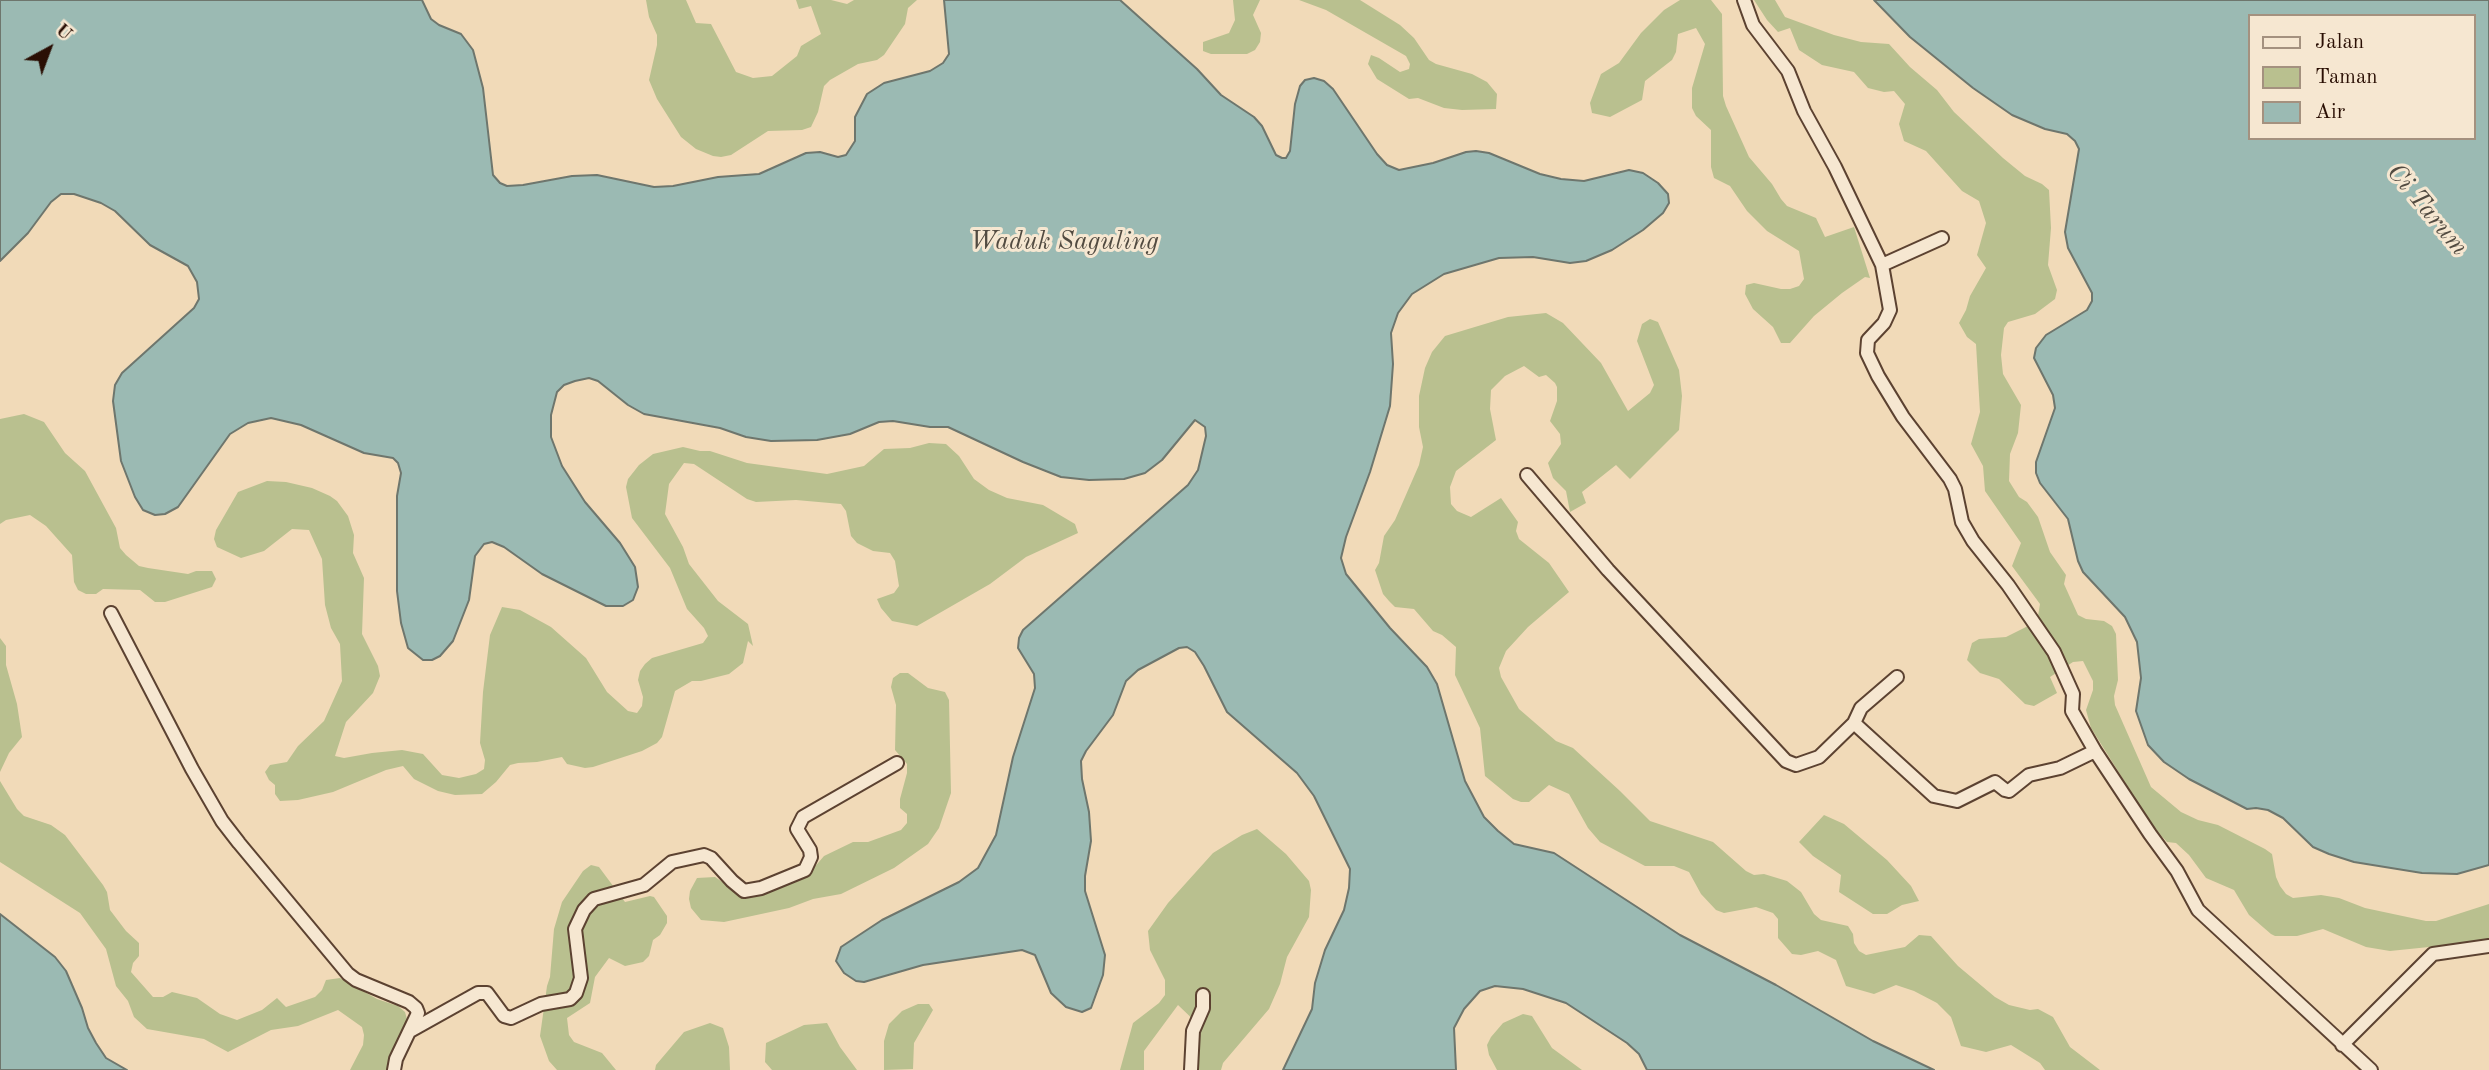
<!DOCTYPE html>
<html>
<head>
<meta charset="utf-8">
<style>
  body { margin:0 }
  #map { position:relative; width:2489px; height:1070px; overflow:hidden; background:#f1dab8; font-family:"Old Standard TT",serif }
  canvas { display:block }
  .legend { position:absolute; left:2248px; top:14px; width:228px; height:126px; box-sizing:border-box; background:#f6e7d1; border:2px solid #a4917f; margin:0; padding:9px 12px; list-style:none; font-size:21px; color:#2a0f04 }
  .legend li { display:flex; align-items:center; gap:14px; height:35px }
  .legend b { width:35px; border:2px solid #a4917f }
  .north { position:absolute; left:14px; top:14px; width:70px; height:70px; -webkit-text-stroke:5px #f6e7d1; paint-order:stroke; rotate:41deg; font-size:19px; font-weight:700; line-height:28px; text-align:center; color:#2a0f04 }
  .north::after { content:''; display:block; margin:auto; width:24px; height:32px; background:#2a0f04; clip-path:polygon(50% 0,100% 100%,50% 72%,0 100%) }
</style>
</head>
<body>
<div id="map">
<canvas width="2489" height="1070"></canvas>
<ul class="legend">
<li><b style="height:9px;background:#f6e7d1"></b>Jalan</li>
<li><b style="height:19px;background:#b9c08f"></b>Taman</li>
<li><b style="height:19px;background:#9bbab3"></b>Air</li>
</ul>
<div class="north">U</div>
</div>
<script>
const g = document.querySelector('canvas').getContext('2d');
g.lineJoin = 'round';
function fillPath(path, color) {
  g.fillStyle = color;
  g.fill(path, 'evenodd');
}
function shape(rows) {
  const path = new Path2D();
  for (const r of rows) {
    path.moveTo(r[0], r[1]);
    for (let i = 2; i < r.length; i += 2) path.lineTo(r[i], r[i + 1]);
  }
  return path;
}
function trace(path, color, width, dash) {
  g.strokeStyle = color;
  g.lineWidth = width;
  g.lineCap = dash ? 'butt' : 'round';
  g.setLineDash(dash || []);
  g.stroke(path);
}
function label(font, color, halo, rows, align = 'center') {
  g.font = font + ' "Old Standard TT",serif';
  g.lineWidth = 6;
  g.setLineDash([]);
  g.textBaseline = 'middle';
  g.strokeStyle = halo;
  g.fillStyle = color;
  for (const [text, x, y, turn = 0] of rows) {
    g.save();
    g.translate(x, y);
    g.rotate((+turn || 0) * Math.PI / 180);
    g.textAlign = isNaN(turn) ? turn : align;
    if (halo) g.strokeText(text, 0, 0);
    g.fillText(text, 0, 0);
    g.restore();
  }
}
fillPath(shape([
  [646,0,686,0,696,23,711,24,736,72,753,78,772,76,797,56,801,46,821,34,811,6,799,9,796,0,831,0,847,4,854,0,917,0,908,8,905,24,884,55,877,60,858,64,830,80,824,86,818,112,811,127,802,130,768,131,731,155,721,157,713,156,696,149,681,137,657,99,649,80,657,45,657,35,649,17],
  [1233,0,1260,0,1253,15,1261,33,1260,42,1255,50,1247,54,1211,54,1203,51,1203,42,1229,33,1235,20],
  [1299,0,1360,0,1400,25,1414,38,1429,60,1436,64,1472,74,1487,82,1497,94,1496,109,1462,110,1444,108,1418,98,1409,99,1377,79,1368,64,1371,55,1379,58,1400,72,1409,69,1410,64,1406,56,1326,10],
  [1680,0,1711,0,1722,14,1723,96,1726,106,1749,157,1772,184,1781,199,1787,206,1816,218,1825,237,1854,227,1870,278,1865,277,1842,293,1814,316,1790,343,1781,343,1773,327,1753,309,1745,294,1746,285,1754,283,1781,289,1790,289,1799,286,1804,279,1799,251,1767,231,1747,211,1730,186,1714,178,1711,167,1711,130,1696,116,1692,108,1692,88,1705,44,1696,28,1678,34,1676,52,1672,60,1645,81,1642,100,1610,117,1592,113,1590,103,1601,74,1619,63,1641,33,1664,10],
  [1754,0,1775,0,1785,17,1834,35,1861,42,1889,44,1910,67,1937,90,1954,112,2003,158,2025,176,2042,184,2049,190,2051,228,2048,265,2057,290,2055,299,2035,314,2008,322,2004,328,2001,355,2003,374,2021,405,2018,433,2010,454,2009,481,2019,497,2027,502,2038,517,2050,552,2066,575,2064,584,2078,615,2086,619,2104,621,2112,626,2116,634,2118,680,2114,696,2115,705,2151,787,2181,812,2198,820,2218,825,2265,849,2272,854,2276,877,2280,886,2286,894,2293,898,2321,895,2339,898,2365,908,2426,921,2436,921,2489,904,2489,940,2460,947,2429,947,2390,951,2366,947,2323,929,2297,936,2275,936,2271,934,2249,915,2234,890,2206,878,2189,855,2176,843,2167,842,2153,827,2091,728,2086,710,2093,690,2093,681,2083,661,2073,662,2050,677,2057,693,2034,706,2025,704,1999,679,1980,673,1967,660,1972,643,1979,639,2006,637,2026,627,2038,616,2040,604,2012,566,2021,543,1985,491,1983,466,1971,444,1980,412,1976,344,1967,337,1959,323,1966,310,1970,296,1986,268,1977,255,1986,223,1979,201,1962,191,1926,151,1904,141,1899,124,1905,104,1894,91,1884,92,1868,88,1854,72,1822,65,1799,50,1790,28,1778,32,1767,20],
  [1546,313,1563,323,1601,363,1628,411,1650,393,1654,385,1637,341,1642,324,1650,319,1658,322,1679,370,1682,396,1679,430,1630,479,1616,465,1582,492,1586,503,1570,512,1566,491,1553,478,1548,463,1561,444,1560,434,1550,421,1557,401,1557,387,1555,383,1546,375,1539,377,1524,366,1505,376,1491,390,1490,409,1496,440,1456,471,1450,487,1451,504,1457,511,1471,517,1501,498,1518,522,1516,531,1519,539,1549,563,1569,592,1528,627,1506,651,1499,668,1501,677,1519,709,1556,741,1573,748,1620,791,1650,821,1713,842,1746,871,1754,875,1764,874,1787,881,1801,892,1814,914,1821,920,1848,926,1853,934,1854,943,1859,951,1866,955,1905,947,1919,935,1931,936,1958,966,1995,997,2009,1005,2030,1010,2038,1009,2053,1017,2070,1047,2100,1070,2045,1070,2040,1063,2011,1045,1986,1052,1961,1046,1951,1017,1937,1003,1914,991,1896,985,1874,994,1846,986,1836,960,1818,951,1801,955,1792,954,1778,938,1778,919,1773,913,1756,907,1724,913,1716,910,1701,894,1689,872,1674,866,1645,866,1600,842,1588,828,1569,794,1549,785,1529,802,1521,802,1513,799,1485,776,1480,728,1455,675,1456,647,1442,635,1433,631,1414,609,1395,607,1389,601,1383,594,1375,570,1379,563,1384,536,1395,520,1419,465,1423,447,1419,427,1419,396,1425,368,1432,352,1445,336,1508,317],
  [24,414,44,422,65,453,85,471,116,528,120,548,126,555,139,566,148,568,188,574,196,571,212,571,216,579,212,587,165,602,155,602,140,590,103,589,96,594,86,594,78,590,74,582,72,555,46,526,30,515,6,520,0,524,0,419],
  [929,443,946,444,959,456,974,479,989,490,1007,498,1043,505,1075,524,1078,533,1026,557,990,584,917,626,892,621,881,608,877,599,894,593,899,586,895,561,890,553,873,551,857,543,851,536,846,511,841,504,796,500,756,502,747,499,694,464,684,463,669,484,665,514,683,547,689,564,718,601,748,624,753,646,748,641,743,663,729,674,701,681,692,681,675,691,662,737,657,743,642,751,593,767,585,768,567,764,562,757,537,762,518,763,510,765,496,782,482,794,455,795,438,791,414,779,403,766,386,770,333,792,298,800,280,801,275,794,275,785,269,780,265,772,270,765,287,762,298,746,324,721,342,681,340,644,331,628,325,605,322,559,309,530,292,529,264,551,241,558,217,547,214,539,216,530,238,492,267,481,286,482,312,488,330,496,337,501,348,516,354,535,353,553,364,578,362,634,378,666,380,676,373,693,346,722,335,756,344,758,372,753,402,750,423,754,442,775,459,778,476,774,484,769,485,760,480,743,483,692,490,635,502,607,520,610,551,627,586,658,607,692,628,711,637,713,642,706,643,697,638,680,640,671,645,664,652,658,703,643,708,636,704,628,687,609,670,568,632,518,626,487,628,479,639,465,653,454,683,447,700,451,710,451,747,463,827,474,864,466,884,449,910,448],
  [0,638,6,646,6,665,17,704,22,737,9,753,0,772],
  [900,673,908,673,928,688,945,692,949,700,951,793,939,828,928,844,894,868,841,894,813,899,789,908,724,922,701,920,691,908,689,899,690,891,697,878,715,877,743,896,812,870,824,856,853,842,868,842,901,830,907,823,907,814,900,808,900,799,907,773,907,764,895,750,896,705,891,687,893,678],
  [0,781,17,809,24,816,51,825,65,835,103,885,107,892,110,910,126,931,139,943,139,956,133,963,131,972,153,997,163,997,172,992,197,998,220,1014,237,1020,262,1010,277,998,286,1007,315,997,322,990,326,980,340,978,377,999,398,1006,405,1012,408,1023,389,1070,350,1070,363,1045,364,1035,362,1027,338,1010,298,1026,271,1030,228,1052,204,1039,147,1029,134,1017,128,1001,116,986,106,949,80,913,0,862],
  [1824,815,1844,824,1887,860,1911,886,1919,901,1902,905,1887,914,1873,914,1839,892,1841,875,1813,856,1799,842],
  [1257,829,1286,854,1309,881,1311,890,1309,917,1287,957,1280,984,1269,1009,1223,1063,1221,1070,1196,1070,1201,1027,1178,1005,1144,1051,1144,1070,1120,1070,1133,1023,1159,1003,1165,995,1165,980,1150,950,1148,931,1168,903,1213,853,1242,835],
  [591,865,599,867,625,902,650,896,654,897,667,916,667,923,660,935,653,940,649,956,643,962,625,966,609,958,595,977,590,1003,567,1018,569,1035,574,1042,602,1053,616,1070,557,1070,549,1061,540,1036,547,986,550,977,554,929,562,902,583,871],
  [918,1004,929,1004,933,1010,914,1043,913,1069,884,1070,884,1041,889,1024,902,1011],
  [1523,1014,1532,1016,1552,1048,1582,1070,1497,1070,1489,1055,1487,1045,1491,1037,1503,1023],
  [710,1023,723,1028,729,1047,730,1070,655,1070,656,1065,684,1032],
  [827,1023,840,1047,857,1070,772,1070,765,1062,766,1043,804,1025]
]), '#b9c08f');
const water = shape([
  [0,0,422,0,431,19,439,25,461,34,473,50,483,88,493,175,500,183,507,186,523,185,572,176,597,175,654,187,673,186,718,177,759,174,806,153,820,152,838,157,846,155,855,141,855,117,867,94,884,83,930,71,943,63,949,54,944,0,1120,0,1197,69,1221,95,1254,117,1262,126,1276,155,1282,158,1286,158,1290,151,1295,104,1300,86,1305,80,1314,78,1324,81,1333,89,1377,154,1387,165,1399,170,1433,163,1466,152,1476,151,1489,153,1540,174,1561,179,1584,181,1629,170,1643,173,1658,183,1668,194,1669,203,1663,213,1643,230,1612,250,1586,261,1570,263,1533,257,1499,258,1444,274,1412,294,1398,313,1391,333,1393,364,1390,406,1370,472,1346,537,1341,558,1346,574,1390,628,1427,667,1437,684,1465,781,1484,817,1498,831,1514,844,1554,853,1680,935,1776,985,1873,1041,1934,1070,1647,1070,1639,1054,1627,1043,1566,1003,1523,989,1495,986,1480,991,1464,1009,1454,1028,1456,1070,1283,1070,1312,1009,1315,983,1325,950,1344,910,1349,888,1350,869,1314,796,1297,773,1227,712,1204,666,1195,652,1187,647,1179,648,1138,670,1126,681,1113,715,1086,751,1081,761,1082,779,1089,812,1091,841,1085,876,1085,891,1105,955,1103,975,1091,1008,1082,1012,1066,1007,1051,993,1035,955,1022,950,923,965,864,982,856,981,844,973,836,961,841,947,882,920,959,882,978,868,996,835,1013,757,1035,688,1034,674,1018,648,1019,638,1023,630,1188,485,1198,470,1206,436,1205,427,1195,420,1162,460,1145,473,1124,479,1089,480,1061,477,1023,462,948,427,930,427,893,421,879,422,850,434,817,440,771,441,746,437,720,428,644,414,628,405,598,381,589,378,575,381,564,385,557,392,551,415,551,437,562,466,585,502,620,543,635,567,638,587,633,600,623,606,606,606,542,574,504,547,492,542,484,544,475,556,469,600,453,641,440,656,432,660,423,660,408,648,401,623,397,591,397,496,401,473,398,463,393,458,364,453,301,425,271,418,248,423,230,434,178,507,165,514,155,515,143,510,135,497,121,461,113,401,115,385,122,373,194,308,199,299,197,282,188,266,150,245,115,211,101,203,74,194,61,194,51,202,28,233,0,261,0,0],
  [1874,0,2489,0,2489,865,2457,874,2422,873,2354,862,2329,854,2313,847,2283,818,2268,810,2256,808,2247,809,2189,779,2164,762,2148,745,2136,711,2141,678,2137,642,2125,617,2083,572,2078,561,2068,519,2040,483,2036,473,2036,462,2055,408,2053,395,2034,358,2036,348,2046,335,2087,310,2092,301,2092,293,2068,248,2065,232,2079,149,2075,141,2067,134,2045,129,2012,115,1973,88,1910,37,1874,0],
  [2249,16,2473,16,2473,138,2249,138,2249,16],
  [0,914,55,957,66,971,82,1008,88,1028,96,1043,106,1058,127,1070,0,1070,0,914]
]);
fillPath(water, '#9bbab3');
trace(water, '#6e766d', 2);
const minor = shape([
  [1744,0,1753,25,1788,71,1804,111,1835,167,1882,265,1890,310,1884,323,1868,340,1867,353,1878,376,1903,417,1950,479,1955,489,1962,522,1973,541,2008,585,2054,652,2073,694,2072,711,2095,751,2150,834,2177,871,2198,910,2371,1070],
  [1882,265,1942,238],
  [1527,475,1608,570,1786,761,1796,765,1819,757,1854,723,1934,796,1957,801,1995,782,2005,790,2009,791,2029,775,2060,768,2095,751],
  [111,613,192,769,222,821,239,843,348,974,356,980,409,1002,416,1008,418,1013,396,1059,394,1070],
  [1854,723,1861,708,1897,677],
  [410,1031,478,993,487,993,504,1016,511,1018,541,1004,570,999,576,993,581,978,575,929,584,910,594,899,644,885,672,862,704,855,711,858,732,881,744,891,761,888,805,870,811,857,810,850,797,829,803,817,897,763],
  [2342,1045,2433,954,2489,946],
  [1191,1070,1193,1031,1203,1008,1203,995]
]);
trace(minor, '#5c4231', 16);
trace(minor, '#f6e7d1', 12);
label('italic 26px', '#524b41', '#f6e7d1', [
  ["Ci Tarum",2427,210,50],
  ["Waduk Saguling",1064,242]
]);
</script>
</body>
</html>
